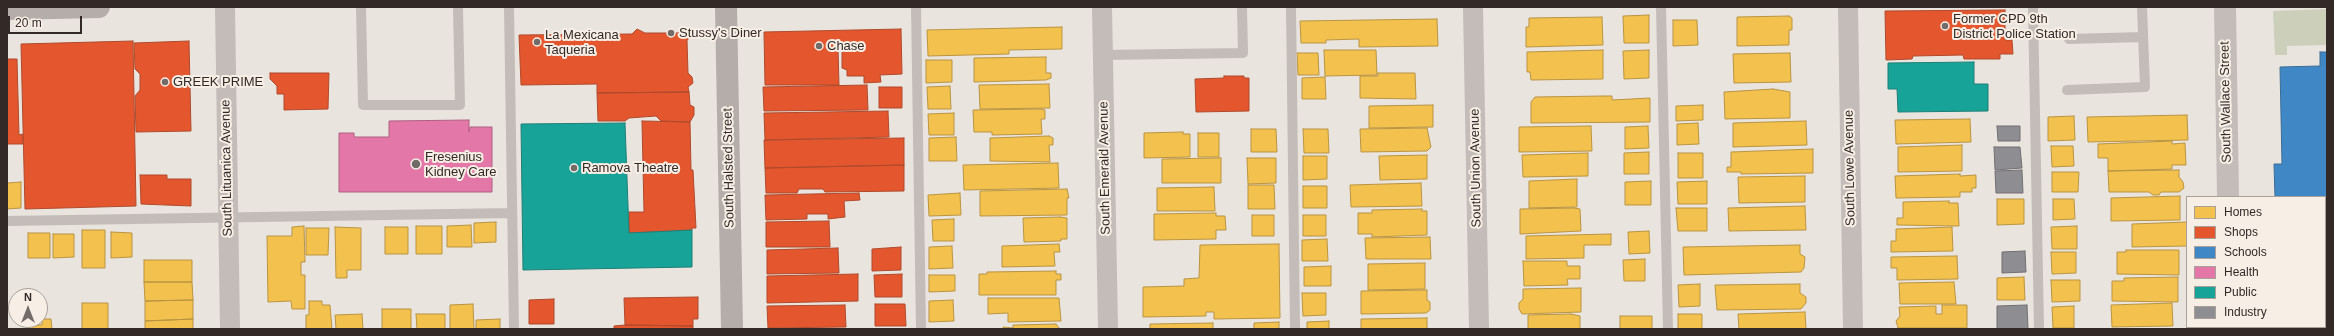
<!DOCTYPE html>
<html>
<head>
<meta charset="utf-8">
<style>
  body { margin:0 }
  #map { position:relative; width:2334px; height:336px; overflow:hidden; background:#eae4df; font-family:Arial,sans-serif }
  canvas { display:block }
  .frame { position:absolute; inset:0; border:8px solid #332a27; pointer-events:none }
  .legend { position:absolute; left:2186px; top:196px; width:140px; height:132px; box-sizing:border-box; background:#f7eee6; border:1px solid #a9a09a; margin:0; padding:5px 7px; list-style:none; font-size:12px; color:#332a27 }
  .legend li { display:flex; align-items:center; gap:8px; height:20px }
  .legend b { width:20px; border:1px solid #a9a09a }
  .north { position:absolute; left:8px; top:288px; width:40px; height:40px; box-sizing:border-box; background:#f7eee6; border:1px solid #a9a09a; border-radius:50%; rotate:0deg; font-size:11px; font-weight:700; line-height:16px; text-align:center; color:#332a27 }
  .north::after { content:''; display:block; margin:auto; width:14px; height:18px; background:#736b67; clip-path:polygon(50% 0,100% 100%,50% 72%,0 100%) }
  .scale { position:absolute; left:8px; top:16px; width:74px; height:18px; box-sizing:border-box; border:2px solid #332a27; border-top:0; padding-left:5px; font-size:12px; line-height:14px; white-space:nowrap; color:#332a27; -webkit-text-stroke:3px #f7eee6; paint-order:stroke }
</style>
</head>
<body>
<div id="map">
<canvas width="2334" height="336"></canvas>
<div class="frame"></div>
<ul class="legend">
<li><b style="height:11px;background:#f2c14e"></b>Homes</li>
<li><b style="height:11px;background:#e4572e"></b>Shops</li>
<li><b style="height:11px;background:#3f88c5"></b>Schools</li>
<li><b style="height:11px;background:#e377a8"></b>Health</li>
<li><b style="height:11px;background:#17a398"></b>Public</li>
<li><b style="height:11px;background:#8d8d92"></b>Industry</li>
</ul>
<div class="north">N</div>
<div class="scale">20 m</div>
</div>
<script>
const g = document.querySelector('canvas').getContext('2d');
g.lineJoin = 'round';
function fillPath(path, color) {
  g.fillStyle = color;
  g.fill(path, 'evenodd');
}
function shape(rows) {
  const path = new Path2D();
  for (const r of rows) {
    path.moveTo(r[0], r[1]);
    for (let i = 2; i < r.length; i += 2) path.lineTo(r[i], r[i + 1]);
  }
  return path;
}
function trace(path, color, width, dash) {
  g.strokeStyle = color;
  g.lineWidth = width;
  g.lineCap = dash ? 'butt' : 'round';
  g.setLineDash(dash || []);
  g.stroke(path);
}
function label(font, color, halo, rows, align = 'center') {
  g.font = font + ' Arial,sans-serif';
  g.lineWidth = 4;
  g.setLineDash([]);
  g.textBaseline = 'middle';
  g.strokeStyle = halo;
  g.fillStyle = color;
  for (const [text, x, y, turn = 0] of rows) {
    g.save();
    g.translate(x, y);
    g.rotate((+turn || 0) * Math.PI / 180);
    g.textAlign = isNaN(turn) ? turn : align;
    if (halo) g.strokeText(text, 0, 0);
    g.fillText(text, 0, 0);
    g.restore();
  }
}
fillPath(shape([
  [2327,9,2327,45,2287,46,2287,55,2275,55,2273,11],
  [2327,304,2327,329,2313,329,2314,327,2325,327,2325,308]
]), '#cccfba');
const homes = shape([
  [1649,15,1649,43,1624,43,1623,16,1649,15],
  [1789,16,1792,18,1792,30,1789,30,1789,45,1737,46,1737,17,1789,16],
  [1602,17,1603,45,1526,47,1526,27,1529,27,1529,18,1602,17],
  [1437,19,1438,46,1359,47,1359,39,1326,40,1326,43,1301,43,1300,21,1437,19],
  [1673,20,1697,20,1698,45,1673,46,1673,20],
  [1062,27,1062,49,1009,50,1009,54,928,56,927,30,1062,27],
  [1324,50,1376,50,1377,75,1325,76,1324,50],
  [1603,50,1603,79,1531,80,1530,72,1527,72,1527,52,1603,50],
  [1649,50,1649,78,1624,79,1623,51,1649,50],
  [1297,53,1318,53,1319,75,1298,75,1297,53],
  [1790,53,1791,82,1734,83,1733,54,1790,53],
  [1046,57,1046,73,1051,73,1051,78,1046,80,974,82,974,58,1046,57],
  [926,60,952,60,952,82,926,83,926,60],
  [1378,73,1415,73,1416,99,1360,98,1360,76,1378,76,1378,73],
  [1325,77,1326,99,1302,99,1302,78,1325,77],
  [1049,84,1050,108,980,109,979,85,1049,84],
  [950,86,951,109,928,109,927,87,950,86],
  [1773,89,1790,92,1790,118,1725,119,1724,92,1773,89],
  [1604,96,1612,96,1612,100,1650,98,1650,122,1531,123,1531,102,1535,97,1604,96],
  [1433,105,1433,127,1369,128,1369,106,1433,105],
  [1703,105,1703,120,1676,121,1676,106,1703,105],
  [1041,109,1045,110,1045,119,1041,119,1042,134,992,135,992,132,974,132,973,110,1041,109],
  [954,113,954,135,929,135,928,114,954,113],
  [2187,115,2188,140,2088,142,2087,117,2187,115],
  [2074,116,2075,140,2048,141,2048,117,2074,116],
  [1970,119,1971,142,1896,144,1895,120,1970,119],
  [1806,121,1807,145,1733,147,1733,123,1806,121],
  [1698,123,1699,144,1677,145,1677,124,1698,123],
  [1591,126,1592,151,1519,152,1519,127,1591,126],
  [1648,126,1649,148,1625,149,1625,127,1648,126],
  [1427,128,1431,147,1427,151,1361,152,1360,129,1427,128],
  [1251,129,1276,129,1277,152,1251,152,1251,129],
  [1303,129,1328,129,1329,153,1304,153,1303,129],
  [1183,132,1183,134,1190,134,1190,157,1144,158,1144,133,1183,132],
  [1198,133,1219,133,1219,157,1198,157,1198,133],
  [1049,136,1053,138,1053,145,1049,145,1050,162,990,161,990,138,1049,136],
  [956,137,957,161,929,161,929,138,956,137],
  [2172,141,2172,144,2185,143,2186,165,2172,165,2172,169,2108,171,2108,158,2098,158,2098,144,2172,141],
  [1962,145,1962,171,1898,172,1898,147,1962,145],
  [2051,146,2073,146,2074,166,2052,167,2051,146],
  [1813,149,1813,173,1741,174,1741,172,1727,172,1727,167,1731,167,1731,152,1813,149],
  [1649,152,1649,174,1624,174,1624,153,1649,152],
  [1588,153,1588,176,1523,177,1522,155,1588,153],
  [1678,153,1703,153,1703,178,1678,178,1678,153],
  [1427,155,1427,179,1380,180,1379,156,1427,155],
  [1303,156,1327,156,1327,179,1303,180,1303,156],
  [1221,158,1221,183,1162,183,1162,159,1221,158],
  [1247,158,1276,158,1276,183,1248,184,1247,158],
  [1058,163,1059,188,964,190,963,165,1058,163],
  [2179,170,2179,177,2183,182,2184,188,2179,192,2161,192,2159,195,2153,195,2149,192,2109,192,2108,171,2179,170],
  [2052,172,2079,172,2078,192,2052,192,2052,172],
  [1960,174,1960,176,1976,175,1976,188,1972,188,1972,192,1960,192,1960,197,1896,198,1895,176,1960,174],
  [1805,176,1805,202,1739,203,1738,177,1805,176],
  [1577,179,1577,207,1529,208,1529,181,1577,179],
  [1651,181,1651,205,1625,205,1625,182,1651,181],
  [1707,181,1707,204,1678,204,1677,182,1707,181],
  [21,182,21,208,7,209,7,183,21,182],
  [1421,183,1422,206,1351,207,1350,185,1421,183],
  [1248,185,1274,185,1275,209,1248,209,1248,185],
  [1303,186,1327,186,1327,208,1303,208,1303,186],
  [1214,187,1215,211,1157,211,1157,188,1214,187],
  [1067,189,1069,198,1067,198,1067,215,980,216,980,191,1067,189],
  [960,193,961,215,929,216,928,195,960,193],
  [2180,196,2180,220,2111,221,2111,198,2180,196],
  [1997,199,2024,199,2024,224,1997,225,1997,199],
  [2053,199,2074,199,2075,219,2053,220,2053,199],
  [1949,201,1949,203,1958,203,1959,226,1897,225,1897,218,1903,218,1903,202,1949,201],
  [1805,206,1806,230,1729,231,1728,208,1805,206],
  [1574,208,1580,209,1581,231,1520,234,1520,209,1574,208],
  [1676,208,1707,208,1707,231,1678,231,1676,208],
  [1422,209,1422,211,1427,211,1427,235,1372,237,1372,234,1358,234,1358,213,1372,213,1372,210,1422,209],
  [1216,213,1216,216,1225,216,1226,230,1216,230,1216,239,1154,240,1154,214,1216,213],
  [1252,215,1274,215,1274,236,1252,236,1252,215],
  [1303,215,1326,215,1326,236,1303,236,1303,215],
  [1060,217,1067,218,1067,239,1061,239,1061,241,1024,242,1023,218,1060,217],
  [954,219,954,241,933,241,932,220,954,219],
  [496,222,496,242,474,243,474,223,496,222],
  [2187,222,2187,246,2132,247,2132,224,2187,222],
  [471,225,472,247,447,247,447,226,471,225],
  [304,226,305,262,301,262,301,275,305,275,305,309,292,309,291,301,268,302,267,236,292,236,292,227,304,226],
  [416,226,442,226,442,254,416,254,416,226],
  [2077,226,2077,249,2052,249,2051,227,2077,226],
  [335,227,361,228,361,270,347,270,347,278,336,278,335,227],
  [385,227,408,227,408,254,385,254,385,227],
  [1952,227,1953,251,1891,252,1891,241,1896,241,1896,229,1952,227],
  [306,228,329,228,328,255,306,255,306,228],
  [82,230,105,230,105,268,82,268,82,230],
  [1649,231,1650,253,1629,254,1628,232,1649,231],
  [111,232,132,233,132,257,111,258,111,232],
  [28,233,50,233,50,258,28,258,28,233],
  [53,234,74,234,74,257,53,258,53,234],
  [1611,234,1611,245,1584,245,1584,258,1526,259,1526,236,1611,234],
  [1430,237,1431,259,1366,259,1365,238,1430,237],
  [1327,239,1328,261,1302,261,1302,240,1327,239],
  [1059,244,1060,252,1054,252,1055,266,1002,267,1002,246,1059,244],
  [1279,244,1280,318,1214,319,1214,312,1206,312,1206,316,1143,317,1143,287,1184,286,1184,279,1199,278,1200,245,1279,244],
  [1800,245,1800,254,1805,257,1804,268,1801,272,1684,275,1683,247,1800,245],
  [952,246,953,268,929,269,929,247,952,246],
  [2126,250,2179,250,2179,275,2117,274,2117,252,2126,252,2126,250],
  [2051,252,2076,252,2076,273,2052,274,2051,252],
  [1957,256,1958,279,1897,280,1897,268,1891,268,1891,257,1957,256],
  [1645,259,1645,281,1624,281,1623,260,1645,259],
  [144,260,192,260,192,282,144,282,144,260],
  [1523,261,1567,261,1567,266,1580,266,1580,279,1567,279,1568,285,1524,286,1523,261],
  [1425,263,1425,289,1368,290,1368,264,1425,263],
  [1331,266,1331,286,1304,286,1304,267,1331,266],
  [1056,271,1056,274,1061,274,1061,280,1056,280,1056,295,979,295,979,274,987,274,987,272,1056,271],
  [929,275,955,275,955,291,929,292,929,275],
  [2024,277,2025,300,1997,300,1997,278,2024,277],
  [2178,277,2178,302,2112,301,2112,281,2124,281,2124,278,2178,277],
  [2051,280,2080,280,2080,301,2052,302,2051,280],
  [144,282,192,282,193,300,145,301,144,282],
  [1954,282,1956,304,1900,304,1899,283,1954,282],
  [1700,284,1700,306,1679,307,1678,285,1700,284],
  [1800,284,1800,293,1806,297,1806,303,1801,309,1717,310,1715,285,1800,284],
  [1581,288,1581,312,1522,314,1519,309,1519,303,1523,299,1523,289,1581,288],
  [1427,290,1427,300,1430,302,1430,310,1426,313,1361,314,1361,291,1427,290],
  [1302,293,1326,293,1326,315,1303,316,1302,293],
  [988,298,1059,298,1061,321,1008,322,1008,313,988,314,988,298],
  [193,300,193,319,145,321,145,301,193,300],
  [953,300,954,321,929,322,929,301,953,300],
  [309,301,322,301,322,305,330,305,332,329,306,329,306,315,309,315,309,301],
  [82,303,108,303,108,329,82,329,82,303],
  [2172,303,2173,326,2112,327,2111,305,2172,303],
  [473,304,474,329,450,329,450,305,473,304],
  [1942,305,1967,305,1967,328,1898,328,1896,321,1900,316,1899,307,1936,306,1936,314,1942,314,1942,305],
  [2074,306,2074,328,2053,328,2052,307,2074,306],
  [382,309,411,309,411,329,382,329,382,309],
  [1805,312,1806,329,1739,329,1738,314,1805,312],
  [362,314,363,329,336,329,335,315,362,314],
  [416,314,445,314,445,329,417,329,416,314],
  [1571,314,1580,316,1580,329,1528,329,1528,315,1571,314],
  [1678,314,1702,314,1702,329,1678,329,1678,314],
  [1620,316,1652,316,1652,329,1620,329,1620,316],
  [1427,318,1427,328,1430,329,1361,329,1361,319,1427,318],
  [42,319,51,319,52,329,27,329,27,325,42,325,42,319],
  [193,319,193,329,145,329,145,321,193,319],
  [500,319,500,329,476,329,476,320,500,319],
  [1329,321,1329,329,1307,329,1307,322,1329,321],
  [1279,322,1279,329,1254,329,1254,323,1279,322],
  [1213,323,1213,329,1150,329,1150,324,1213,323],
  [1056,324,1060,329,1003,329,1003,327,1013,328,1013,325,1056,324]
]);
fillPath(homes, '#f2c14e');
trace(homes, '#b99442', 1);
const shops = shape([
  [2005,10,2005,40,2012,40,2013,54,2000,54,2000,59,1964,59,1963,55,1913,56,1912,59,1886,60,1885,11,2005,10],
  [683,27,692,30,692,36,687,40,688,73,692,77,693,83,688,87,689,92,597,93,597,84,521,85,519,35,632,34,637,29,645,33,678,33,683,27],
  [901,29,902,74,880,75,881,82,864,83,864,76,847,76,847,70,842,68,842,48,838,48,839,85,765,85,764,32,901,29],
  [133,41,136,206,25,209,21,44,133,41],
  [189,41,191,131,136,132,135,96,140,90,140,74,135,69,134,43,189,41],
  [7,59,17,59,19,135,23,134,23,144,7,144,7,59],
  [270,73,329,73,328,109,284,110,284,94,277,94,277,86,270,79,270,73],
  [1224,76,1244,76,1244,78,1249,78,1249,111,1196,112,1195,79,1224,78,1224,76],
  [867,85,868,110,764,111,763,87,867,85],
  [879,87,902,87,902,108,879,108,879,87],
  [689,92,690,105,694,107,694,115,690,122,661,121,656,116,629,118,625,121,598,121,597,93,689,92],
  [888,111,889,137,765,140,764,113,888,111],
  [642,121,690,122,691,170,693,170,696,228,692,228,692,230,629,233,629,212,644,212,642,121],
  [904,138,904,165,765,168,764,140,904,138],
  [904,165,904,191,825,192,823,189,799,189,797,193,766,193,765,168,904,165],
  [140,175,167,175,167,179,191,179,191,206,141,204,140,175],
  [859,193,860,200,844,201,845,217,828,219,828,214,807,214,807,219,766,220,765,195,859,193],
  [829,221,830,247,766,247,766,222,829,221],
  [901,247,901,270,872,271,872,249,901,247],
  [838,248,839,273,767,274,767,250,838,248],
  [858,274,858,301,767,303,767,276,858,274],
  [902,274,902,297,875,297,874,275,902,274],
  [698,297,698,319,693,319,693,326,625,325,624,298,698,297],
  [554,299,554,324,529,324,529,300,554,299],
  [875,304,905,304,906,326,875,326,875,304],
  [845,305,846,327,768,328,767,306,845,305],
  [625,325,693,326,693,329,614,329,614,326,625,325]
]);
fillPath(shops, '#e4572e');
trace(shops, '#af4a2c', 1);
const schools = shape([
  [2320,52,2327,52,2327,255,2325,255,2325,197,2275,197,2274,164,2282,164,2280,67,2320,66,2320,52]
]);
fillPath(schools, '#3f88c5');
trace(schools, '#3b6c96', 1);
const health = shape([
  [469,120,469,132,470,127,492,127,492,192,339,192,339,133,354,133,354,137,389,137,389,121,469,120]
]);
fillPath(health, '#e377a8');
trace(health, '#ae6081', 1);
const public = shape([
  [1974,62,1974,84,1988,84,1988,111,1898,112,1897,89,1888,89,1888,63,1974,62],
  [625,123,629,233,692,230,692,267,523,270,521,124,625,123]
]);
fillPath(public, '#17a398');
trace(public, '#1f7f76', 1);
const industry = shape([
  [1997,126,2020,126,2020,141,1998,141,1997,126],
  [1994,147,2020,147,2022,168,1995,170,1994,147],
  [2022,170,2023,193,1996,193,1995,171,2022,170],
  [2025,251,2026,272,2002,273,2002,252,2025,251],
  [2027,305,2028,329,1997,329,1997,306,2027,305]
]);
fillPath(industry, '#8d8d92');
trace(industry, '#726f72', 1);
trace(shape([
  [361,7,363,105,460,105,458,7],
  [509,7,514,329],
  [916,7,921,329],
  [1291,7,1295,329],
  [1661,7,1668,329],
  [2033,7,2039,329],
  [2069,39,2143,37],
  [1103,55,1243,53,1242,7],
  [2067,90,2145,87,2142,7],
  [7,221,512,213]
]), '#c3bcb8', 10);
trace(shape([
  [225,7,230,329],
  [1102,7,1108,329],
  [1473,7,1479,329],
  [1848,7,1853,329]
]), '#c3bcb8', 20);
trace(shape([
  [2225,7,2228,197],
  [2230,327,2230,329]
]), '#c3bcb8', 22);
trace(shape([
  [726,7,732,329],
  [7,9,99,7]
]), '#b4ada9', 22);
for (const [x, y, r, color] of [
  [1945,26,4,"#736b67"],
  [671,33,4,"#736b67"],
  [537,42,4,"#736b67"],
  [819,46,4,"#736b67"],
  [165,82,4,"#736b67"],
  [416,164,5,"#736b67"],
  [574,168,4,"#736b67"]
]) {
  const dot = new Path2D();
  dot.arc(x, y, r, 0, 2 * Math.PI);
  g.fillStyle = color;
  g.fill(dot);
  trace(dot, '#f7eee6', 1.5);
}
label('13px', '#332a27', '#f7eee6', [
  ["Former CPD 9th",1953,19],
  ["District Police Station",1953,34],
  ["Stussy's Diner",679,33],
  ["La Mexicana",545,35],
  ["Taqueria",545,50],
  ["Chase",827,46],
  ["GREEK PRIME",173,82],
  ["Fresenius",425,157],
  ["Kidney Care",425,172],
  ["Ramova Theatre",582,168]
], 'left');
label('13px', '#332a27', '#f7eee6', [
  ["South Wallace Street",2226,102,-91],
  ["South Lituanica Avenue",227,168,-91],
  ["South Halsted Street",729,168,-91],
  ["South Emerald Avenue",1105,168,-91],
  ["South Union Avenue",1476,168,-91],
  ["South Lowe Avenue",1850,168,-91]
]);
</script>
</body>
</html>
